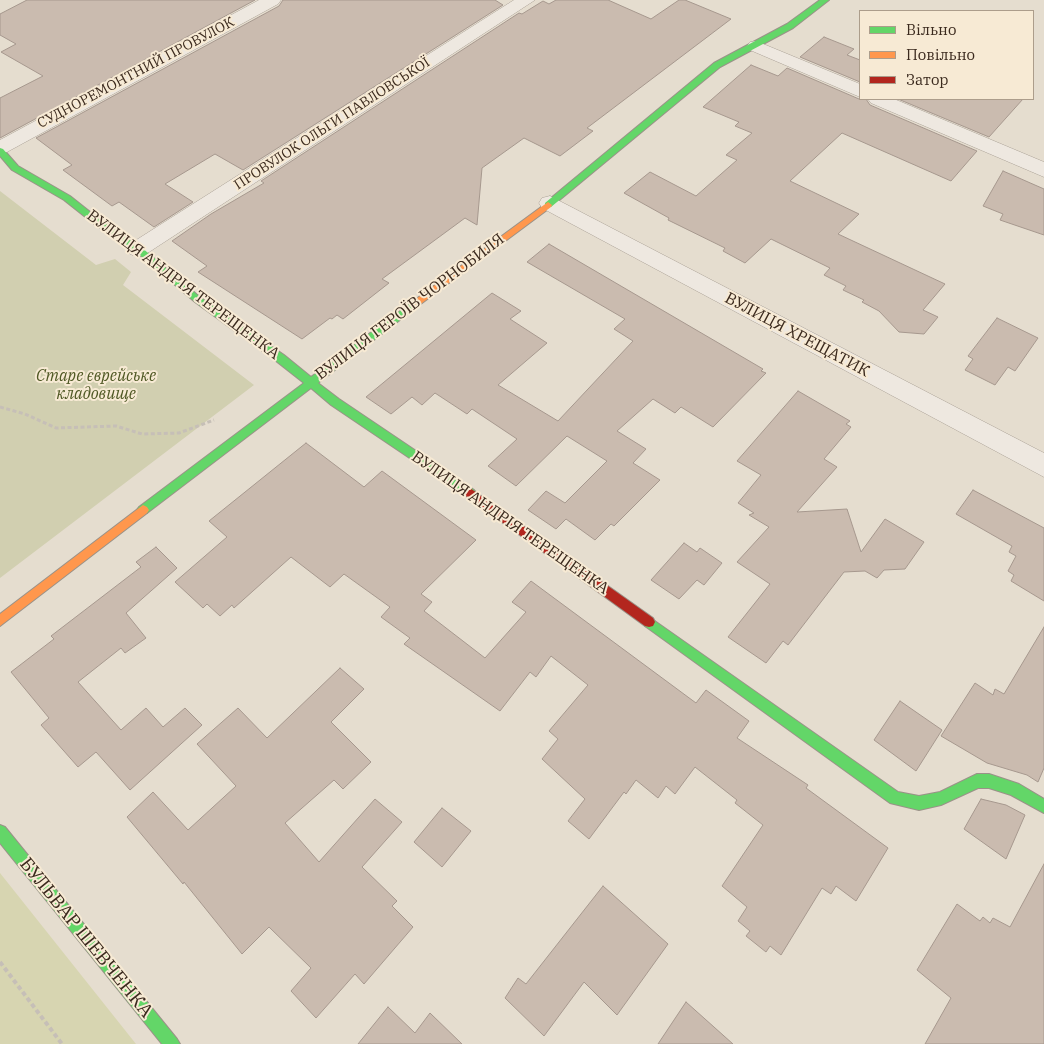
<!DOCTYPE html>
<html>
<head>
<meta charset="utf-8">
<style>
  body { margin:0 }
  #map { position:relative; width:1044px; height:1044px; overflow:hidden; background:#e5ddcf; font-family:"IBM Plex Serif",serif }
  canvas { display:block }
  .legend { position:absolute; left:859px; top:10px; width:175px; height:90px; box-sizing:border-box; background:#f7ead4; border:1px solid #ac9d8b; margin:0; padding:6px 9px; list-style:none; font-size:15px; color:#3b2a1e }
  .legend li { display:flex; align-items:center; gap:10px; height:25px }
  .legend b { width:25px; border:1px solid #ac9d8b }
</style>
</head>
<body>
<div id="map">
<canvas width="1044" height="1044"></canvas>
<ul class="legend">
<li><b style="height:6px;background:#63d668"></b>Вільно</li>
<li><b style="height:6px;background:#ff974d"></b>Повільно</li>
<li><b style="height:6px;background:#b3261e"></b>Затор</li>
</ul>
</div>
<script>
const g = document.querySelector('canvas').getContext('2d');
g.lineJoin = 'round';
function fillPath(path, color) {
  g.fillStyle = color;
  g.fill(path, 'evenodd');
}
function shape(rows) {
  const path = new Path2D();
  for (const r of rows) {
    path.moveTo(r[0], r[1]);
    for (let i = 2; i < r.length; i += 2) path.lineTo(r[i], r[i + 1]);
  }
  return path;
}
function trace(path, color, width, dash) {
  g.strokeStyle = color;
  g.lineWidth = width;
  g.lineCap = dash ? 'butt' : 'round';
  g.setLineDash(dash || []);
  g.stroke(path);
}
function label(font, color, halo, rows, align = 'center') {
  g.font = font + ' "IBM Plex Serif",serif';
  g.lineWidth = 4;
  g.setLineDash([]);
  g.textBaseline = 'middle';
  g.strokeStyle = halo;
  g.fillStyle = color;
  for (const [text, x, y, turn = 0] of rows) {
    g.save();
    g.translate(x, y);
    g.rotate((+turn || 0) * Math.PI / 180);
    g.textAlign = isNaN(turn) ? turn : align;
    if (halo) g.strokeText(text, 0, 0);
    g.fillText(text, 0, 0);
    g.restore();
  }
}
fillPath(shape([
  [0,873,136,1044,0,1044]
]), '#d7d5b1');
fillPath(shape([
  [0,191,96,265,115,259,131,272,123,285,254,385,0,578]
]), '#d1cfb0');
const building = shape([
  [27,0,255,0,0,138,0,98,43,76,1,52,16,44,0,35,0,14,27,0],
  [283,0,495,0,503,5,243,170,215,154,165,184,193,202,154,227,119,202,112,206,63,170,72,165,36,138,279,6,283,0],
  [556,0,608,0,651,19,679,0,685,0,731,19,587,128,593,131,560,156,524,138,482,168,477,225,465,218,382,279,389,283,343,319,337,315,332,319,330,318,302,339,198,272,207,266,172,241,211,214,264,183,261,181,519,13,522,14,543,1,549,4,556,0],
  [824,37,854,49,847,55,860,60,860,82,800,57,824,37],
  [751,65,778,76,787,68,859,99,866,99,870,105,977,151,951,181,842,133,790,181,859,214,838,234,945,284,923,310,938,317,924,334,899,332,879,311,862,302,864,300,843,290,846,286,824,275,830,268,771,239,745,263,723,251,725,248,668,220,669,218,624,193,650,172,696,196,737,160,726,155,752,133,735,126,739,122,703,107,751,65],
  [898,99,1023,99,989,137,898,99],
  [1003,171,1044,189,1044,235,1000,220,1003,214,983,206,1003,171],
  [549,244,763,369,761,371,766,373,713,427,681,407,675,413,653,399,617,431,646,449,633,463,660,480,614,526,611,524,595,540,566,519,556,529,528,510,546,491,565,503,607,461,567,436,516,486,488,466,517,439,472,409,467,414,435,393,422,405,412,397,391,414,366,397,492,293,521,311,510,319,547,343,498,385,558,421,633,341,614,329,625,319,527,262,549,244],
  [997,318,1038,338,1015,371,1008,367,995,385,965,370,973,359,968,356,997,318],
  [798,391,850,421,846,424,851,427,824,459,837,467,797,512,847,509,861,552,885,519,924,542,905,569,884,570,877,578,865,571,844,572,788,645,783,641,766,663,728,637,770,584,737,562,769,527,749,515,754,513,738,503,761,475,737,461,798,391],
  [306,443,364,487,382,471,476,540,421,594,432,602,424,611,485,658,526,612,512,602,531,581,696,703,706,690,749,721,737,738,808,785,806,788,888,848,856,901,836,886,831,894,822,888,781,955,770,946,766,952,746,936,750,931,738,921,747,907,722,886,763,825,735,803,737,800,695,767,675,794,666,786,658,798,636,780,626,794,624,792,589,839,568,821,585,799,542,759,558,739,549,731,588,685,551,656,536,677,530,672,500,711,404,644,410,638,381,617,390,607,344,574,330,587,291,557,234,608,232,605,220,616,207,604,203,608,175,582,227,537,209,521,306,443],
  [973,490,1044,528,1044,601,1011,581,1014,575,1008,571,1016,556,1009,552,1012,546,956,514,973,490],
  [684,543,697,552,700,548,722,563,704,585,697,580,679,599,651,580,684,543],
  [156,547,177,568,126,613,146,638,125,653,121,648,78,682,121,730,146,708,163,727,185,708,202,725,130,790,96,752,78,767,41,725,49,718,11,672,54,639,51,636,141,567,136,562,156,547],
  [1044,627,1044,768,1038,782,1027,775,987,763,941,736,975,683,993,695,995,689,1004,694,1044,627],
  [340,668,364,689,331,722,371,762,343,789,334,780,285,823,319,862,375,799,402,822,362,867,397,901,392,906,413,927,364,984,355,974,316,1018,291,991,311,968,269,927,242,954,184,882,183,884,127,817,153,792,188,830,236,786,197,744,238,708,267,738,340,668],
  [900,701,942,730,916,771,874,740,900,701],
  [981,799,1006,805,1025,815,1006,859,964,829,981,799],
  [442,808,471,831,442,867,414,842,442,808],
  [1044,864,1044,1044,925,1044,951,998,917,970,957,904,980,921,983,917,990,923,993,918,1010,927,1044,864],
  [603,886,668,944,617,1015,584,982,544,1036,505,998,518,978,526,984,603,886],
  [686,1002,733,1044,658,1044,686,1002],
  [388,1007,415,1033,430,1013,462,1044,358,1044,388,1007]
]);
fillPath(building, '#cabbaf');
trace(building, '#a6988e', 1);
const street = shape([
  [259,0,281,0,278,4,7,152,0,154,0,140,259,0],
  [514,0,535,0,146,254,138,257,130,254,127,249,130,244,514,0],
  [756,41,860,84,860,97,750,50,747,46,750,42,756,41],
  [868,99,894,99,1044,162,1044,177,871,103,868,99],
  [550,196,1044,453,1044,477,542,208,539,203,542,198,550,196]
]);
const fast = shape([
  [820,0,829,0,793,28,720,67,551,207,545,207,545,203,714,63,787,24,820,0],
  [0,148,3,149,18,166,70,196,99,219,141,247,201,298,284,355,311,377,412,302,418,302,418,306,318,383,339,399,474,490,476,493,474,496,466,496,331,405,311,388,147,513,139,513,137,510,139,507,304,383,276,361,195,302,135,251,93,223,64,200,12,170,0,156,0,148],
  [649,617,898,792,919,796,940,792,977,774,989,774,1019,784,1044,799,1044,813,1011,795,989,788,978,788,941,805,919,810,890,803,645,626,643,622,645,618,649,617],
  [0,825,5,827,177,1039,180,1044,162,1044,0,843,0,825]
]);
const slow = shape([
  [548,202,552,205,551,207,418,306,412,306,412,302,548,202],
  [143,505,147,507,149,510,147,513,0,626,0,614,143,505]
]);
const jam = shape([
  [470,488,653,618,655,622,653,626,649,627,645,626,466,496,464,493,466,490,470,488]
]);
trace(street, '#aba297', 1);
trace(fast, '#9a9288', 2);
trace(slow, '#9a9288', 2);
trace(jam, '#9a9288', 2);
trace(shape([
  [0,407,25,414,56,428,116,426,142,434,179,433,214,420]
]), '#c6bfb7', 3, [4, 2.5]);
trace(shape([
  [0,962,62,1044]
]), '#c6bfb7', 4, [4.5, 3]);
fillPath(street, '#eee8e0');
fillPath(fast, '#63d668');
fillPath(slow, '#ff974d');
fillPath(jam, '#b3261e');
label('14px', '#3b2a1e', '#f7ead4', [
  ["СУДНОРЕМОНТНИЙ ПРОВУЛОК",136,73,-28],
  ["ПРОВУЛОК ОЛЬГИ ПАВЛОВСЬКОЇ",332,124,-33]
]);
label('16px', '#3b2a1e', '#f7ead4', [
  ["ВУЛИЦЯ АНДРІЯ ТЕРЕЩЕНКА",183,285,37],
  ["ВУЛИЦЯ ГЕРОЇВ ЧОРНОБИЛЯ",410,307,-37],
  ["ВУЛИЦЯ ХРЕЩАТИК",797,335,28],
  ["ВУЛИЦЯ АНДРІЯ ТЕРЕЩЕНКА",510,523,35]
]);
label('italic 16px', '#4f5824', '#f7ead4', [
  ["Старе єврейське",96,376],
  ["кладовище",96,394]
]);
label('19px', '#3b2a1e', '#f7ead4', [
  ["БУЛЬВАР ШЕВЧЕНКА",86,938,51]
]);
</script>
</body>
</html>
